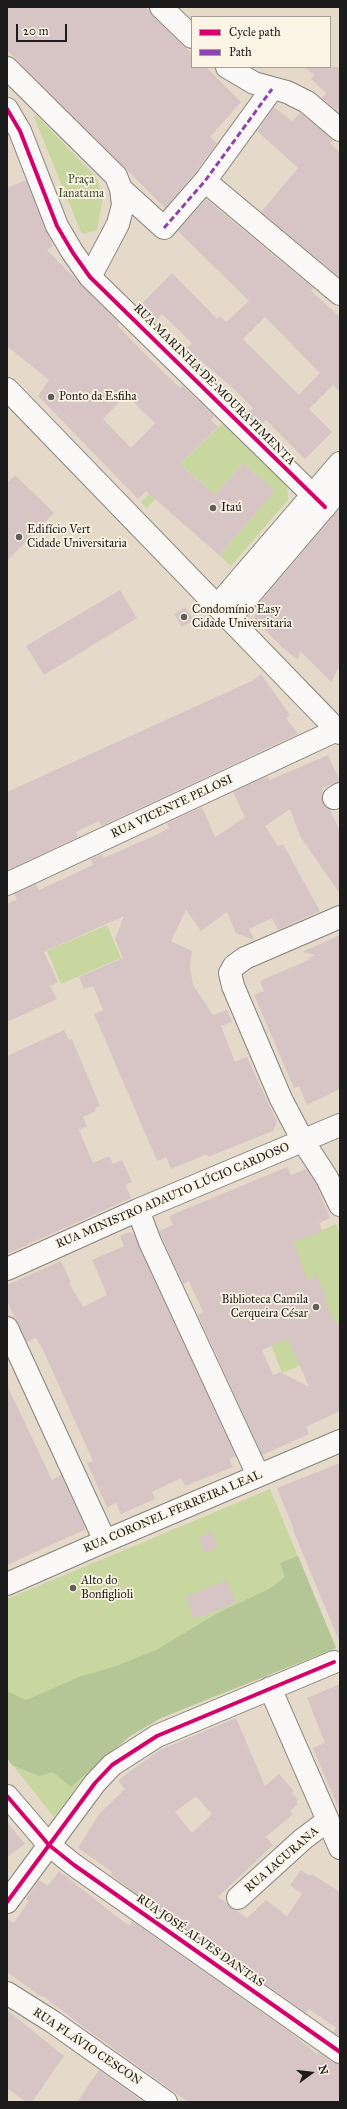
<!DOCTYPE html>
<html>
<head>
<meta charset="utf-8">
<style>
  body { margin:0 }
  #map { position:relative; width:347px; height:2109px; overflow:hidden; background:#e5dac9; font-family:"IM FELL Great Primer",serif }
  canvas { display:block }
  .frame { position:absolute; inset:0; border:8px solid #1c1c1c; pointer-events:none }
  .legend { position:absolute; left:191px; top:16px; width:140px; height:52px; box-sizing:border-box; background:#fcf5e5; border:1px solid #a29e95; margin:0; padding:5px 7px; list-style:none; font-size:12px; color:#1c1c1c }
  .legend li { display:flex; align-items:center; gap:8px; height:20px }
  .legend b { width:20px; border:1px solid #a29e95 }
  .north { position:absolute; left:291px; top:2053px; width:40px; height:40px; -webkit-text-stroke:3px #fcf5e5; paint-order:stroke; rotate:75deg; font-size:11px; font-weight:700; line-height:16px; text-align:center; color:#1c1c1c }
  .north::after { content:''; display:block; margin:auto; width:14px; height:18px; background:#1c1c1c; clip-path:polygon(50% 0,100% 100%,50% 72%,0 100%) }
  .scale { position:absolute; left:16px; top:24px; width:51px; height:18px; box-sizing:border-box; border:2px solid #1c1c1c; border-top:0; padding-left:5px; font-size:12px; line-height:14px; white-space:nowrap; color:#1c1c1c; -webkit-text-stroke:3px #fcf5e5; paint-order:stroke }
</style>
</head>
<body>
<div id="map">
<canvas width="347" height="2109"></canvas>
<div class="frame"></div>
<ul class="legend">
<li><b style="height:5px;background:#d6006c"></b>Cycle path</li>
<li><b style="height:5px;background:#8e44ad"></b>Path</li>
</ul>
<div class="north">N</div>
<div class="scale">20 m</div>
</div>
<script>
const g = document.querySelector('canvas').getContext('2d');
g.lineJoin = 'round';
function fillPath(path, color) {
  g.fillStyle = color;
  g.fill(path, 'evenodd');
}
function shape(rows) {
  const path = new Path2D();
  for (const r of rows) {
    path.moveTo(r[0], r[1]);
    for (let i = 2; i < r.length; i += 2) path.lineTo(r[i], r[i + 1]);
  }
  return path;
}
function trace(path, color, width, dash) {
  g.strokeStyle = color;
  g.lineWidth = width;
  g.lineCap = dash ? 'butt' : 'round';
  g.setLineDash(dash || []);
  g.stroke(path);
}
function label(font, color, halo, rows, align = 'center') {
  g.font = font + ' "IM FELL Great Primer",serif';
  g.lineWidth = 3.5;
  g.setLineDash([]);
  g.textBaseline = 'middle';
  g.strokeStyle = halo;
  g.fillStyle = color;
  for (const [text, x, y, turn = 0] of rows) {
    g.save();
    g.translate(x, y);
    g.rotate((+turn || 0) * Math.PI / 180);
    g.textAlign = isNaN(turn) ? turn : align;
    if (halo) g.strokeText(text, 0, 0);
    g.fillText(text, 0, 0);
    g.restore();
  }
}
fillPath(shape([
  [36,115,96,177,103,197,97,230,83,234,80,230,34,117],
  [225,421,286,482,288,493,288,500,231,566,219,555,275,491,243,463,215,495,184,467,147,508,141,502],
  [107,925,121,958,61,984,47,951],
  [336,1224,340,1234,340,1349,282,1373,247,1285,293,1242],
  [270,1489,336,1648,161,1718,130,1736,86,1774,54,1817,7,1758,7,1599]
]), '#c8d7a0');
fillPath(shape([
  [298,1556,336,1648,161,1718,130,1736,71,1787,53,1772,39,1776,12,1765,7,1758,7,1691,26,1700,79,1677,119,1665,156,1650,218,1613,269,1589,285,1577,280,1563]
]), '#b4c696');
fillPath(shape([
  [7,7,145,7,192,54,192,67,206,67,241,102,210,137,217,143,195,173,165,208,7,50],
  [304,67,340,67,340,114,322,98,326,93,311,79,314,75],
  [274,107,292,121,300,113,333,140,330,143,340,152,340,278,261,212,298,168,257,131],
  [26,180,53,246,47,250,119,323,117,325,142,351,180,388,183,386,214,416,211,420,218,427,180,464,215,495,243,463,275,491,219,555,146,491,138,499,38,396,49,380,7,346,7,188],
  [126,395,155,423,131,448,103,419],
  [206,199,313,288,311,291,340,317,340,392,333,385,309,409,332,432,305,459,266,420,260,426,247,413,253,408,234,389,200,360,196,363,184,351,192,343,162,314,155,322,139,307,172,273,217,319,220,316,226,322,249,301,178,231],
  [265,317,320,373,299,395,243,339],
  [15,475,54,513,7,561,7,483],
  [340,508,340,655,339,667,331,682,300,651,298,660,284,649,254,619,259,603],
  [120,590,137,618,44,675,26,646],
  [185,607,194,620,182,627,174,614],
  [261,674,290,715,286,718,298,734,101,826,99,821,76,832,78,837,8,870,7,792,254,680],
  [328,755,340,781,322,788,323,792,322,799,324,805,330,810,340,831,340,894,300,836,290,809,265,826,278,846,283,844,320,911,278,930,272,918,249,929,254,940,236,933,227,912,201,931,186,910,171,941,192,951,190,967,193,985,213,1015,227,1010,232,1022,221,1026,235,1062,247,1057,277,1122,273,1131,208,1157,207,1154,171,1169,166,1157,157,1161,94,1014,103,1010,93,986,84,989,79,977,123,958,115,939,124,916,44,952,58,982,50,986,57,999,7,1022,7,904,17,899,14,894,36,884,39,890,93,865,90,859,102,854,104,858,158,834,169,828,167,823,202,807,215,837,245,817,233,792,267,776,270,780],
  [340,935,340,1089,307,1105,299,1086,294,1088,254,995,264,991,260,982,264,979,309,960,308,958,315,955,302,952],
  [64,1030,69,1040,72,1039,100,1106,95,1108,96,1111,83,1117,87,1126,79,1130,93,1163,109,1156,113,1164,122,1160,132,1182,125,1185,131,1198,7,1254,7,1056],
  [287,1167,291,1175,307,1169,316,1184,330,1218,319,1223,322,1231,293,1242,308,1281,317,1276,327,1300,325,1301,335,1324,340,1322,340,1411,306,1427,309,1434,262,1455,198,1315,203,1312,189,1281,183,1284,159,1231,173,1225,169,1216],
  [288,1339,309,1387,280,1372,273,1375,262,1350],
  [129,1232,134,1234,236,1456,229,1459,233,1467,185,1486,181,1478,152,1492,155,1499,121,1514,116,1503,107,1507,87,1463,93,1461,43,1350,36,1338,27,1342,7,1301,7,1285,61,1261,71,1282,69,1283,83,1307,107,1295,92,1260,124,1246,120,1236],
  [7,1385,52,1480,61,1475,86,1529,7,1565],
  [340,1463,340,1643,293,1530,294,1530,277,1488],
  [212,1532,218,1547,204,1553,198,1538],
  [227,1580,236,1603,194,1619,185,1597],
  [340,1684,340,1812,313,1748,325,1743,307,1698],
  [236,1718,265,1786,279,1774,294,1791,292,1793,298,1800,296,1802,298,1804,290,1811,293,1814,266,1837,273,1845,218,1897,247,1918,266,1900,287,1916,302,1894,290,1885,301,1870,310,1876,312,1874,340,1892,340,2037,333,2032,336,2028,309,2009,306,2013,135,1893,111,1875,112,1872,78,1848,99,1814,125,1789,118,1781,125,1775,160,1750],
  [196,1796,212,1814,192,1833,175,1812],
  [7,1822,25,1844,7,1857],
  [59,1871,129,1926,132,1921,291,2033,317,2054,318,2052,333,2062,340,2064,340,2102,188,2102,85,2028,43,1996,42,1997,7,1972,7,1918,14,1923,29,1901,26,1899,39,1880,48,1886],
  [7,2010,64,2056,32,2102,26,2102,7,2088],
  [99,2070,123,2087,143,2102,77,2102]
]), '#d7c5c5');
const minor = shape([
  [161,7,192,37],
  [227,67,254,83,287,92,307,102,340,130],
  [7,68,116,176,121,189,123,205,118,224,90,277],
  [7,109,20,131,57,226,73,253,90,277,325,507],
  [205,181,340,294],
  [121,189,164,228,205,181,272,89],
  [217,606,340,463],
  [229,619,340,489],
  [334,798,340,794],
  [7,884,337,730],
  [340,917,245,958,234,966,230,973,233,986,281,1099,303,1141,327,1178,340,1205],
  [138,1210,150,1242,258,1475],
  [7,1269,138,1210,340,1125],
  [7,1328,105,1541],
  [7,1584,105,1541,340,1441],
  [270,1688,340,1848],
  [7,1796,49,1845,74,1865,340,2052],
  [238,1898,303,1839,327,1821],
  [7,1902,95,1783,112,1765,157,1736,334,1662],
  [7,1993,53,2022,166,2102]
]);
const major = shape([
  [7,389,340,733]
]);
trace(minor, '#868179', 24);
trace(major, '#868179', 24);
trace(minor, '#fbf9f7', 22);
trace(major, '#fbf9f7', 22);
trace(shape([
  [164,228,205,181,272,89]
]), '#8e44ad', 3, [6, 3]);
trace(shape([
  [7,109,20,131,57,226,73,253,90,277,325,507],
  [7,1796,49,1845,74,1865,340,2052],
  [7,1902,95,1783,112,1765,157,1736,334,1662]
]), '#d6006c', 4);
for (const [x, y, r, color] of [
  [51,397,4,"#625e59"],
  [213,508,4,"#625e59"],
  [19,537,4,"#625e59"],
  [184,617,4,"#625e59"],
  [316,1307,4,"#625e59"],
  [73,1588,4,"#625e59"]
]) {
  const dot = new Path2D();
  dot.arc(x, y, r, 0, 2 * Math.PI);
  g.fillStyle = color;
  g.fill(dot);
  trace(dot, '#fcf5e5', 1.5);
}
label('12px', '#485439', '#fcf5e5', [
  ["Praça",81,180],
  ["Ianatama",81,194]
]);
label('12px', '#1c1c1c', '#fcf5e5', [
  ["RUA MARINHA DE MOURA PIMENTA",214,385,45],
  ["RUA VICENTE PELOSI",172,807,-25],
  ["RUA MINISTRO ADAUTO LÚCIO CARDOSO",173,1196,-23],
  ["RUA CORONEL FERREIRA LEAL",173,1512,-23],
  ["RUA IACURANA",282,1860,-41],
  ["RUA JOSÉ ALVES DANTAS",200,1941,35],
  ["RUA FLÁVIO CESCON",87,2047,34]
]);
label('12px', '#1c1c1c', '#fcf5e5', [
  ["Ponto da Esfiha",59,397],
  ["Itaú",221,508],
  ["Edifício Vert",27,530],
  ["Cidade Universitaria",27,544],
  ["Condomínio Easy",192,610],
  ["Cidade Universitaria",192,624],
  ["Biblioteca Camila",308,1300,"right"],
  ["Cerqueira César",308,1314,"right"],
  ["Alto do",81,1581],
  ["Bonfiglioli",81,1595]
], 'left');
</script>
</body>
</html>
